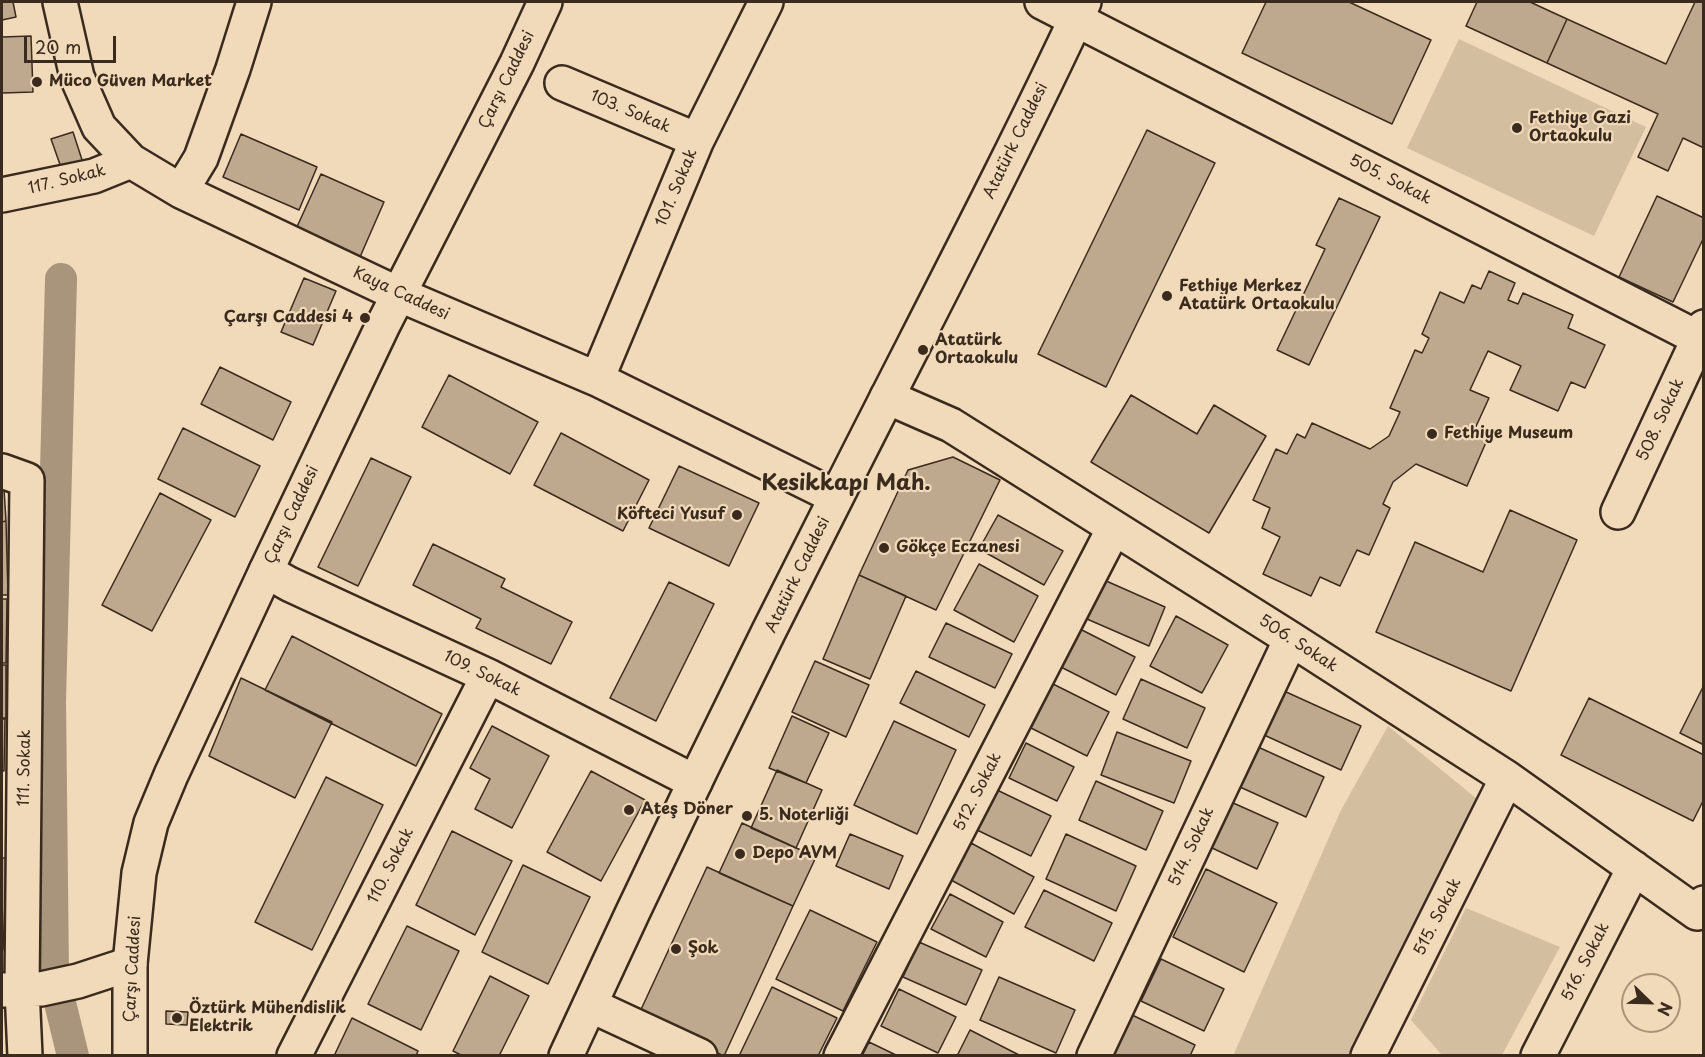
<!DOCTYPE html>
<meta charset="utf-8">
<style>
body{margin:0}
#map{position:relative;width:1705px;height:1057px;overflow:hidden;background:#f1dab9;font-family:"Playpen Sans",sans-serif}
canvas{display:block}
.frame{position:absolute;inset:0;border:3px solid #3b2a1e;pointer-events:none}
.north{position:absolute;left:1621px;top:973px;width:60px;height:60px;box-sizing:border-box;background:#f1dab9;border:2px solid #a8947b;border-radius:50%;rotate:113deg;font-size:16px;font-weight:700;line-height:24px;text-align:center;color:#3b2a1e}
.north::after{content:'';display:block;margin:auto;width:21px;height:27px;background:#3b2a1e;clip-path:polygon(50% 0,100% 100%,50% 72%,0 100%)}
.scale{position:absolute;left:24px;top:36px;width:92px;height:27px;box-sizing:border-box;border:3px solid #3b2a1e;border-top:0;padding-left:8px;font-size:18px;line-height:21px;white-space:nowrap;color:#3b2a1e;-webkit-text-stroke:4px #f1dab9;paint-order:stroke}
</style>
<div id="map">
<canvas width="1705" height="1057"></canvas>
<div class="frame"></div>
<div class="north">N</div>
<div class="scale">20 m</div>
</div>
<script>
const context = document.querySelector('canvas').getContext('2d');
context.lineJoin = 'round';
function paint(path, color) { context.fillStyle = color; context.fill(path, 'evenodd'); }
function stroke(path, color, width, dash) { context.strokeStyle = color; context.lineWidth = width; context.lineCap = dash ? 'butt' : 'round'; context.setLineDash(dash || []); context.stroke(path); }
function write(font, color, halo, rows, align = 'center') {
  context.font = font + ' "Playpen Sans",sans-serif'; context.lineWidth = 4.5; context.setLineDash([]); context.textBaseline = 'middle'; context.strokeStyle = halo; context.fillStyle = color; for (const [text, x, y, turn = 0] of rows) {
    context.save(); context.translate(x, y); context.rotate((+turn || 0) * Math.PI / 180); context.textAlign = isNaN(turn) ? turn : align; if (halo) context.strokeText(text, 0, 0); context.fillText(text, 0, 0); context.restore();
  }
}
paint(new Path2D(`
 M1459,39L1646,127L1594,236L1407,148Z
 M1388,726L1477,799L1352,1055L1233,1056L1341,810Z
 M1466,908L1560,947L1502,1055H1442L1411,1020Z`), '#d3bea0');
stroke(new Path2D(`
 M61,279L50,701L53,974L73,1056`), '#a9947c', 32);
const building = new Path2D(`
 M2,2H13L16,17L2,20Z
 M1266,2H1349L1431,40L1392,124L1242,53Z
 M1477,2H1530L1567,19L1547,63L1466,26Z
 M1695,2H1704V148L1683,138L1668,171L1638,157L1658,114L1547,63L1567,19L1666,64Z
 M31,36L33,92L2,93V37Z
 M1147,130L1215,163L1106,387L1038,354Z
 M73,132L84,166L63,173L51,139Z
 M241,134L317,167L299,210L223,177Z
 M321,174L384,202L360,257L296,229Z
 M1657,196L1704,218V237L1673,302L1619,277Z
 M1339,198L1380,217L1309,365L1277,350L1325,249L1316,245Z
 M1489,271L1515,283L1508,300L1518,304L1523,293L1573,315L1568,328L1605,345L1585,388L1571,382L1558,411L1510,390L1521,366L1488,351L1470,390L1489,398L1473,433L1487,440L1467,486L1416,464L1393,482L1383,504L1390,508L1369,555L1357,550L1340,586L1320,577L1311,596L1263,574L1280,537L1262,528L1270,508L1253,500L1276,449L1287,454L1297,434L1305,438L1312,423L1370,449L1389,436L1400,412L1390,408L1415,350L1422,353L1429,338L1422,334L1440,292L1464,303L1472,285L1481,289Z
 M304,278L336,291L313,345L281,332Z
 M220,367L291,402L273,440L201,404Z
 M449,375L538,422L510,474L422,427Z
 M1131,395L1197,434L1214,405L1266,436L1209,533L1091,462Z
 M183,428L260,466L235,517L158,479Z
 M561,433L649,480L623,531L534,485Z
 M953,457L1000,480L936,610L859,575L908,470Z
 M371,458L411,477L358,586L318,567Z
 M679,466L759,503L729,566L649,528Z
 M2,488L4,489L6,521L2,522Z
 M160,493L211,520L152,631L102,605Z
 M1510,510L1577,540L1511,691L1376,632L1415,542L1483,572Z
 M998,515L1063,551L1044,585L979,549Z
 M6,521L8,595H2V522Z
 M433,544L505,579L501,587L572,622L551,664L476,628L481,619L413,585Z
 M979,564L1038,596L1014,642L954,610Z
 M859,575L906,596L870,679L823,659Z
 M1104,580L1165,607L1149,646L1087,619Z
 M669,582L714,604L656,721L610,698Z
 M2,599H7L6,663H2Z
 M1176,616L1228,645L1202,693L1150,666Z
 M946,623L1012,654L995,688L929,657Z
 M1078,628L1135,657L1116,695L1059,666Z
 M292,636L442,714L416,766L265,690Z
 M815,661L869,685L846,737L792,712Z
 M2,665H6V718H2Z
 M916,671L985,705L969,737L900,703Z
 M241,678L332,722L295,798L209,756Z
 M1141,679L1205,708L1187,748L1123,719Z
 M1053,684L1109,712L1087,756L1031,728Z
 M1704,685V745L1680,733Z
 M1284,691L1361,726L1341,770L1264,735Z
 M1589,698L1704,755V799L1693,821L1561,755Z
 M792,716L829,733L806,783L769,768Z
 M2,719H5L4,771H2Z
 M894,721L956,750L917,834L854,805Z
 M492,726L549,756L512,828L475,809L490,779L470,768Z
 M1117,732L1191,761L1174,803L1101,775Z
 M1026,743L1074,767L1057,801L1009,778Z
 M1258,747L1324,777L1306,817L1240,787Z
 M777,770L822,790L796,848L751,828Z
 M591,771L645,800L601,881L547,852Z
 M326,777L383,805L312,950L255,922Z
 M1096,781L1163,811L1146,850L1079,820Z
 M997,790L1051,816L1031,856L977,830Z
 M1231,802L1278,823L1257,869L1210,847Z
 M742,823L816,857L793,906L719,873Z
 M452,831L512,861L475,935L416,905Z
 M850,834L903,856L889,889L836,866Z
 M1066,834L1136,866L1116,911L1046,879Z
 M971,843L1034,877L1014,914L951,880Z
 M2,858H7L3,950H2Z
 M523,865L590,897L548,984L482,952Z
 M707,867L793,906L724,1056L638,1016Z
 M1206,869L1277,903L1244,972L1173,937Z
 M1044,890L1112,923L1094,961L1025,927Z
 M950,894L1003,922L986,957L931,929Z
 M810,910L877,942L843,1011L776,979Z
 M407,926L459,951L421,1030L368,1004Z
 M919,942L982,970L966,1005L903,977Z
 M1161,959L1224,989L1204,1031L1141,1001Z
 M490,976L529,996L499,1056H463L453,1051Z
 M999,977L1075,1010L1056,1053L980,1020Z
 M772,987L837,1018L818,1056H739Z
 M899,989L956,1017L938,1053L881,1026Z
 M166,1011L188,1012L187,1025L166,1024Z
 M1130,1014L1195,1045L1190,1056H1111Z
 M352,1018L418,1051L416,1056H334Z
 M970,1030L1021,1056H957Z
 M869,1042L898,1056H862Z`);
paint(building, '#bfa98e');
stroke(building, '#3b2a1e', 1.5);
const minor = new Path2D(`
 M60,2L77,77L99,127L131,161L181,191L398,294L597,379L836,497
 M1042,2L1704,341
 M562,83L697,140
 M181,191L201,158L233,69L254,2
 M2,195L94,176L131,161
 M597,379L697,140L766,2
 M887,397L951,425L1291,639L1507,778L1697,913L1704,903
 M2,471L27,480L22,989L25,1056
 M1618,512L1704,327
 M266,571L289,584L488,676L695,782
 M2,990L41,989L78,981L130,964
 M590,1005L700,1056
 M294,1056L488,676
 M841,1056L1114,528
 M1094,1056L1291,639
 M1368,1056L1507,778
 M1538,1056L1634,868`);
const major = new Path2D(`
 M130,1056V964L139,873L151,823L171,775L266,571L383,325L517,63L545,2
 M566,1056C653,866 744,678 839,492C921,329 1007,167 1084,2`);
stroke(minor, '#3b2a1e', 38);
stroke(major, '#3b2a1e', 38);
stroke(minor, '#f1dab9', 33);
stroke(major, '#f1dab9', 33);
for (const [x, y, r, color] of [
 [37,82,6,"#3b2a1e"],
 [1517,128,6,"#3b2a1e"],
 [1167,296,6,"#3b2a1e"],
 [365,318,6,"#3b2a1e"],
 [923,350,6,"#3b2a1e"],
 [1432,434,6,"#3b2a1e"],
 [737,515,6,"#3b2a1e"],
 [884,548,6,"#3b2a1e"],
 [629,810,6,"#3b2a1e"],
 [747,816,6,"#3b2a1e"],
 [740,854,6,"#3b2a1e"],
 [676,949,6,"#3b2a1e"],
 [177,1018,6,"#3b2a1e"]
]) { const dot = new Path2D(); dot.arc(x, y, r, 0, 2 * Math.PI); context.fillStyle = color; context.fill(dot); stroke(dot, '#f1dab9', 2); }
write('16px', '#3b2a1e', '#f1dab9', [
 ["Çarşı Caddesi",507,80,-64],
 ["103. Sokak",630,112,23],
 ["Atatürk Caddesi",1016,141,-64],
 ["117. Sokak",67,180,-14],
 ["505. Sokak",1390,180,27],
 ["101. Sokak",677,188,-67],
 ["Kaya Caddesi",401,294,25],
 ["508. Sokak",1661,420,-65],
 ["Çarşı Caddesi",292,515,-65],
 ["Atatürk Caddesi",798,575,-64],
 ["506. Sokak",1298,644,33],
 ["109. Sokak",482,674,26],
 ["111. Sokak",25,768,-89],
 ["512. Sokak",978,792,-63],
 ["514. Sokak",1192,847,-65],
 ["110. Sokak",391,866,-63],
 ["515. Sokak",1438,917,-63],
 ["516. Sokak",1586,962,-63],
 ["Çarşı Caddesi",133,969,-87]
]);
write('bold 16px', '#3b2a1e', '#f1dab9', [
 ["Müco Güven Market",49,82],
 ["Fethiye Gazi",1529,119],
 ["Ortaokulu",1529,137],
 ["Fethiye Merkez",1179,287],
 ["Atatürk Ortaokulu",1179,305],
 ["Çarşı Caddesi 4",353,318,"right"],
 ["Atatürk",935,341],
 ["Ortaokulu",935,359],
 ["Fethiye Museum",1444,434],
 ["Köfteci Yusuf",725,515,"right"],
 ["Gökçe Eczanesi",896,548],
 ["Ateş Döner",641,810],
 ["5. Noterliği",759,816],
 ["Depo AVM",752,854],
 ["Şok",688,949],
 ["Öztürk Mühendislik",189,1009],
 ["Elektrik",189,1027]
], 'left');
write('bold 22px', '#3b2a1e', '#f1dab9', [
 ["Kesikkapı Mah.",846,484]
]);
</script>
